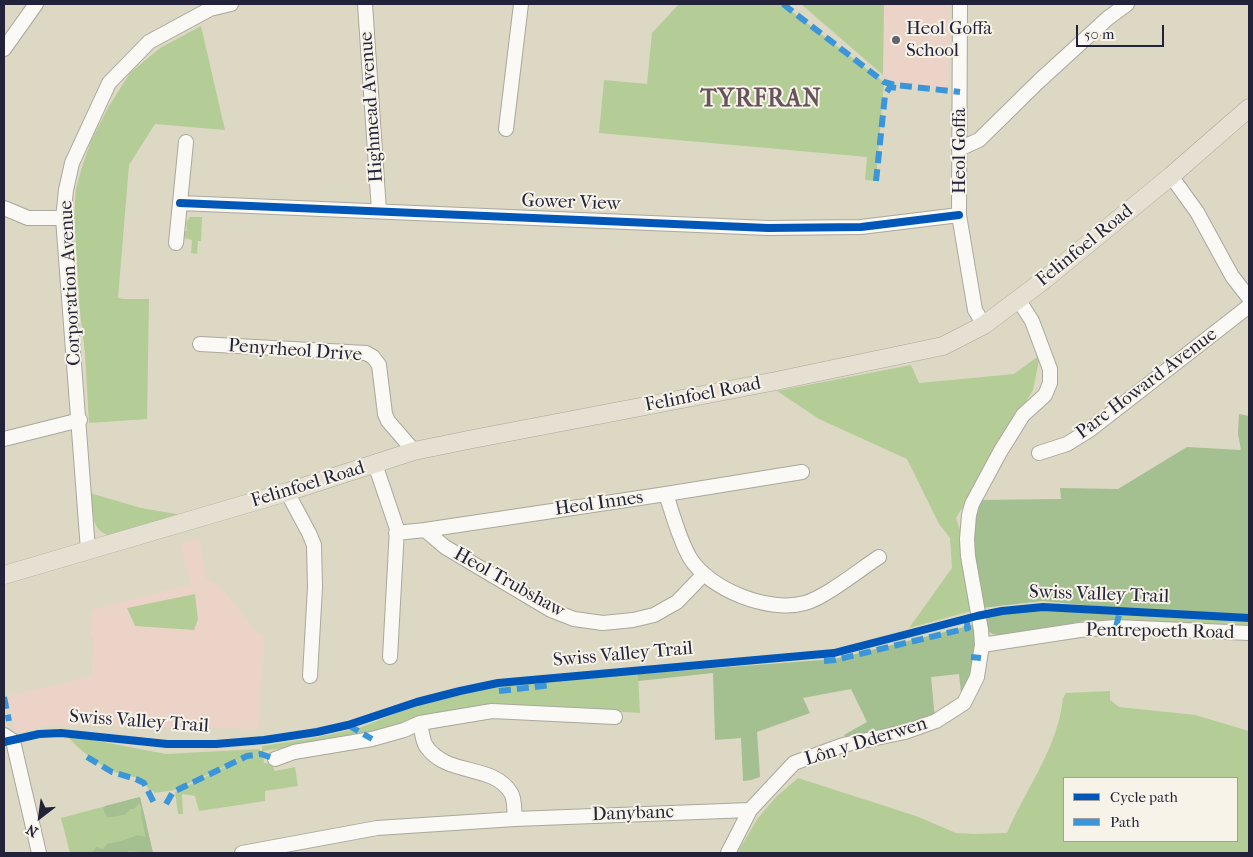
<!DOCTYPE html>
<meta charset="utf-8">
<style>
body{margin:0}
#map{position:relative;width:1253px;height:857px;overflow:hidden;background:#dcd8c4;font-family:"IM FELL French Canon",serif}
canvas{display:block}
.frame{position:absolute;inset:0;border:5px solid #22223b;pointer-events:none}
.legend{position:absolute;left:1063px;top:777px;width:175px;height:65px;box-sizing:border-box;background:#f7f3e8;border:1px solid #a29fa3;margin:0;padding:6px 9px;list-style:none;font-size:15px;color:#22223b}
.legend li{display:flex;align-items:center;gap:10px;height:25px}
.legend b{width:25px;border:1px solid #a29fa3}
.north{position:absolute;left:15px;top:792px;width:50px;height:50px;-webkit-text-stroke:4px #f7f3e8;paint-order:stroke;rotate:210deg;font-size:14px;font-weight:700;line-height:20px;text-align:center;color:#22223b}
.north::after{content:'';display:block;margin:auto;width:18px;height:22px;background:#22223b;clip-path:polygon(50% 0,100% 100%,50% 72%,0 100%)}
.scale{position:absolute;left:1076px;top:25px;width:88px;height:22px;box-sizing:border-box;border:2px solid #22223b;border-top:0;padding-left:6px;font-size:15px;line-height:18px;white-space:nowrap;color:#22223b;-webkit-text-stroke:4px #f7f3e8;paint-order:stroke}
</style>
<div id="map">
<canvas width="1253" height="857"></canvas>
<div class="frame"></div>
<ul class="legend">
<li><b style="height:6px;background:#0057b8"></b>Cycle path</li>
<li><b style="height:6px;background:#3b95d9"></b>Path</li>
</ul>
<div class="north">N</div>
<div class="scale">50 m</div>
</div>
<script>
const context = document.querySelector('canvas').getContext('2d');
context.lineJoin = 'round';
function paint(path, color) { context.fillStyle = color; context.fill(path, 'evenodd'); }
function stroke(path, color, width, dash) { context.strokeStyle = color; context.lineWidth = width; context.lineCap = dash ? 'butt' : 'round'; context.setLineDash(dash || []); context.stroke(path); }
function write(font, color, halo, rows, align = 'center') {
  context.font = font + ' "IM FELL French Canon",serif'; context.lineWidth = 4; context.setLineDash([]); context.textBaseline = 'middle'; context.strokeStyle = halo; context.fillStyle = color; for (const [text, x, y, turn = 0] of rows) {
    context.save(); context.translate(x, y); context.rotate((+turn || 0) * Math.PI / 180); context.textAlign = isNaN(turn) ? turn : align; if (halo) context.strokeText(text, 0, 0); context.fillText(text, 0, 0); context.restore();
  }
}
paint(new Path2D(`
 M802,4H950L948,89L903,85L885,77L802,5Z
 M199,539L207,581L219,585L258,634L264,635L259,729L49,725L15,733L7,696L92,676L93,637H90L92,610L191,584L180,543Z`), '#ebd4c7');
paint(new Path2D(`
 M679,4H782L884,82L876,181L865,180L867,157L599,133L604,80L647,84L652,33Z
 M802,4L884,5L883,75L802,5Z
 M201,26L225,130L155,124L129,165L118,298L124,299H149L147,419L89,423L85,353L80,312L74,217L76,189L82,167L91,141L109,106L130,73L160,48Z
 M190,217H202L201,241H198L197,254L191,253L192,240L185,238L184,231H187L186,222Z
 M1040,355L1033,390L956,518L961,533L971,611L909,628L952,568L950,538L939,524L907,459L819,419L777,391L911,365L919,383L1014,374Z
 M90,493L141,508L182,515L111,536C90,531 93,511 90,493Z
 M195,594L198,619L194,630L135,626L127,608Z
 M1121,613L1249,622V627L1119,621Z
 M638,674L640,713L504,705L418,717L366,735L263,751L264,763L272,764L275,771L295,767L298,786L265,791V801L199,811L195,796L182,794L183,814H178L175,792L249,755L175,790L154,793V791L149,790C141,773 127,778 113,771C95,763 79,749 66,735L166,754L259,749L261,752L262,751V746L313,738L359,728L417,705L502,686Z
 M1110,691V700L1119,707L1195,715L1249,731V853H737L758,818L776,797L798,778L916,816L956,833L974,834L1007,833C1026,788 1058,748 1063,698L1066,693ZM1064,778H1237V841H1064Z
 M140,797L153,853H70L61,818Z`), '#b4cd97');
paint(new Path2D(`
 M1239,414L1249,416V616L1125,609L1042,601L982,608L970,546L979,500L1061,499L1060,488L1118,489L1187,447L1241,450L1238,434Z
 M1045,609L1118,613L1116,620L1084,621L1002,636L993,634L987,631L983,617Z
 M973,625L975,631L974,676L962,701L959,674L931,677L935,719L848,741L844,735L867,722L851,689L803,698L810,713L757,732L760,777L751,780L743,781L741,738L715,740L713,673L638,681V674L835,659Z
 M140,797L153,853L129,851L125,853H92L96,847L103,849L108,843C114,844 131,838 137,835L145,837C145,827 140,817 141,807L139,803L134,809H130L125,815C118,815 114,818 107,817L103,809L105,806Z`), '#a4bf90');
const minor = new Path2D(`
 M365,4L379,211
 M960,4L959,215L975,310L984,325
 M4,49L36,4
 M506,129L521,4
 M959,149L979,140L1038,82L1108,18L1127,4
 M1171,176L1197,212L1232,276L1249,298
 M180,203L768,228L861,227L959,215
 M4,208L28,218H63
 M176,243L186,142
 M200,344L366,353L373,357L379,365L385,414L388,421L414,451
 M4,439L80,420
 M1039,453L1067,444L1091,429L1249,306
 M375,464L397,529L390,657
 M287,492L309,533L314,545L315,587L310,676
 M666,494C673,515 679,539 690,558C710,590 769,613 805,603C826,597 859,570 879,557
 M425,530L445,547L551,610L574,619L603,623L633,620L654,615L677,602L704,574
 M396,533L425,530L666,494L802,472
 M88,550L63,218L66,190L72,163L109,83L149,42L210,9L231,4
 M982,645L1080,630L1116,627L1249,633
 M420,723C422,730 422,740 426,746C447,777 493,763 511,793C515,799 514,811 515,819
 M4,735L13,741L39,853
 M275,759L294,752L372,739L404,730L420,723L492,711L615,717
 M242,853L377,828L515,819L750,810
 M728,853L750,810L794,763L843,745L905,732L936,721L964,703L977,677L982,645L981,630L968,556L967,539L969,515L972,504L1000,452L1023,415L1045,395L1050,383V369L1032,321L1018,299`);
const major = new Path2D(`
 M4,575L287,492L414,451L473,439L776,381L943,346L984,325L1044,280L1171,176L1249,108`);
stroke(minor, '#aaa79d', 16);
stroke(major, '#aaa79d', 19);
stroke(minor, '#faf9f6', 14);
stroke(major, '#e6e0d2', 18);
stroke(new Path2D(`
 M783,4L884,82L895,85L960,92
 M876,181L885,95L890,87L897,88
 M1116,627L1120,611
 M971,657L981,658
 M824,661L835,660L968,628L966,619
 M499,691L552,685
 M4,697L9,721
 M348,725L372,739
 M87,757L112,772L136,779L144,783L156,807
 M166,804L173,792L247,756L261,754L275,759`), '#3b95d9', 6, [12, 6]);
stroke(new Path2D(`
 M180,203L768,228L861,227L959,215
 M4,742L39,734L61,733L167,744H216L264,740L317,732L348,725L417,702L460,691L498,683L834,653L977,616L1002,611L1043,607L1249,618`), '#0057b8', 8);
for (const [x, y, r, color] of [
 [896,40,5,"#63626b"]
]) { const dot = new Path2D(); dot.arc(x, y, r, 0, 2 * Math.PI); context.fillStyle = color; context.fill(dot); stroke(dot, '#f7f3e8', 2); }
write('19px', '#22223b', '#f7f3e8', [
 ["Heol Goffa",906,29],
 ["School",906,51]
], 'left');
write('19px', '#22223b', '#f7f3e8', [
 ["Highmead Avenue",372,107,-94],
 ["Heol Goffa",960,151,-90],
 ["Gower View",571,203,2],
 ["Felinfoel Road",1085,246,-39],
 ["Corporation Avenue",71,283,-93],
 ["Penyrheol Drive",295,351,4],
 ["Parc Howard Avenue",1147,384,-37],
 ["Felinfoel Road",703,395,-11],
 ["Felinfoel Road",308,485,-17],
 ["Heol Innes",599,504,-8],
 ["Heol Trubshaw",509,583,29],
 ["Swiss Valley Trail",1099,595,2],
 ["Pentrepoeth Road",1160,632,1],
 ["Swiss Valley Trail",623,655,-5],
 ["Swiss Valley Trail",139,722,4],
 ["Lôn y Dderwen",866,742,-17],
 ["Danybanc",633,814,-2]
]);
context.letterSpacing = '1px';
write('bold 24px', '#67535c', '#f7f3e8', [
 ["TYRFRAN",761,100]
]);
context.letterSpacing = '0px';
</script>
